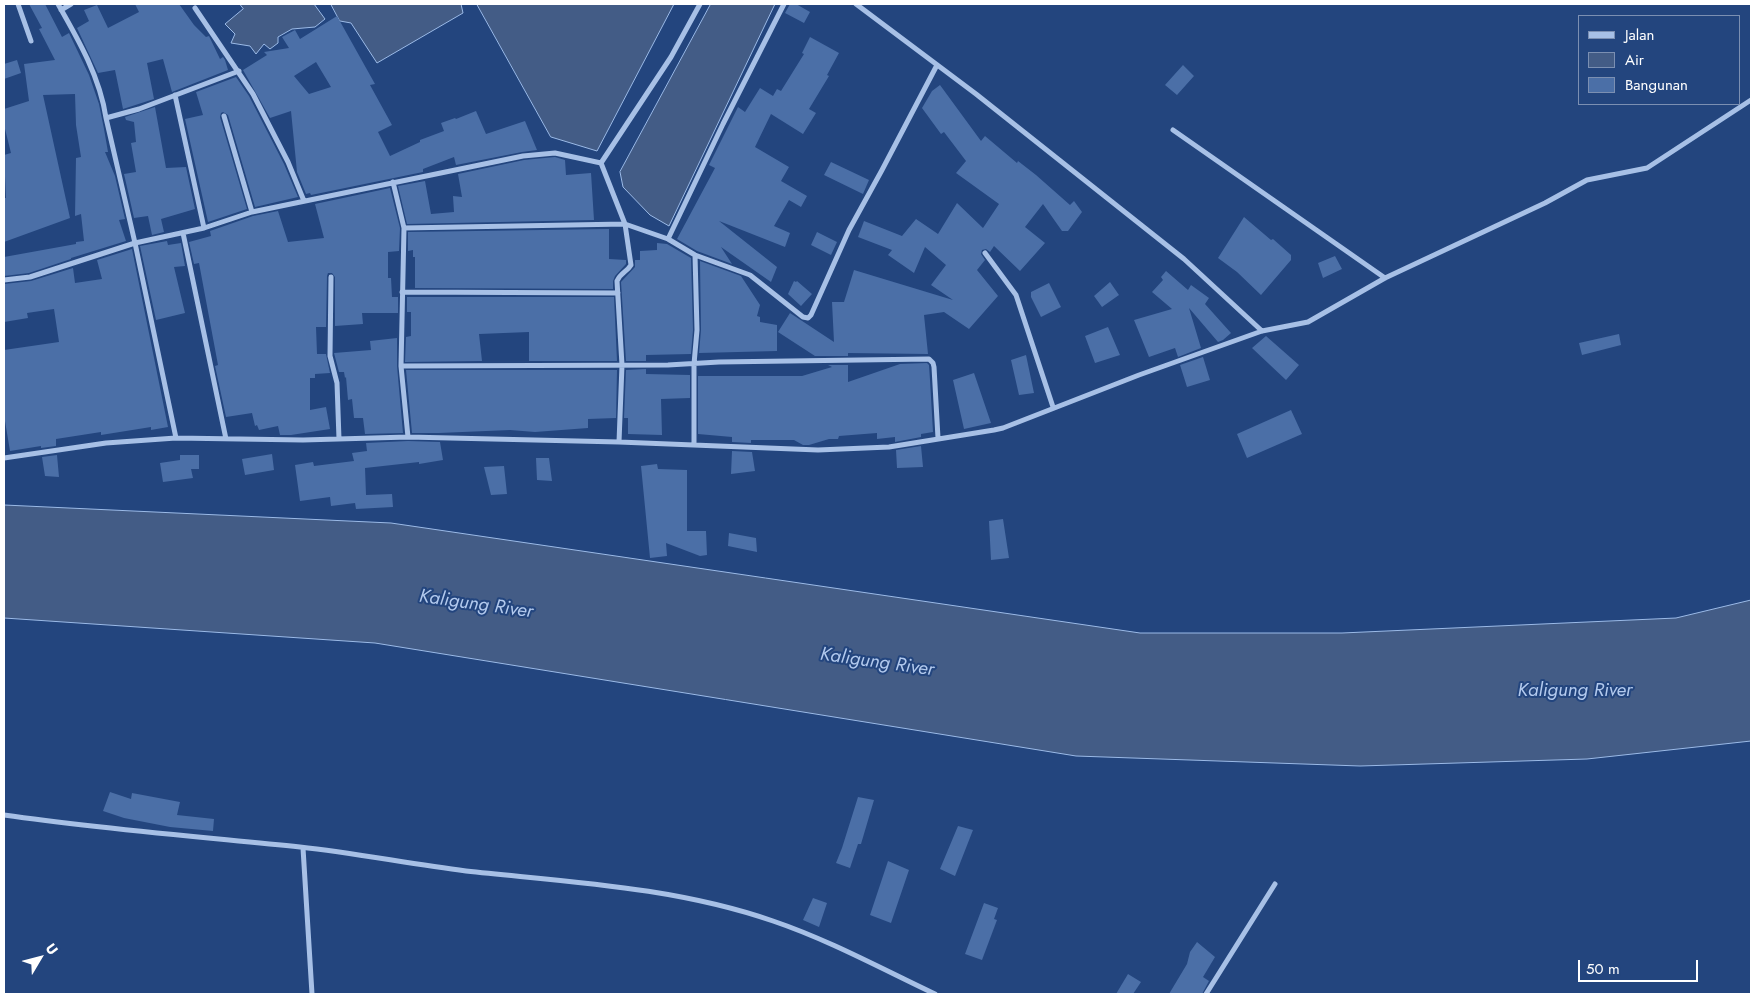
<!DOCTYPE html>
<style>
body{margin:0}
#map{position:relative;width:1755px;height:998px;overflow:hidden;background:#23457e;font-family:Jost,sans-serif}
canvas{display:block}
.frame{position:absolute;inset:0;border:5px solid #fff;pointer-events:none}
.legend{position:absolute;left:1578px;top:15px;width:162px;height:90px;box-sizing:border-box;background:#23457e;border:1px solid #7b8fb2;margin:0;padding:6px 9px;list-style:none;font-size:15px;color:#fff}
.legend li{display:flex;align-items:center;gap:10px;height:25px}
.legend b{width:25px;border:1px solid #7b8fb2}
.north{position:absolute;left:15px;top:933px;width:50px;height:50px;-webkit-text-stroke:4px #23457e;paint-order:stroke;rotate:53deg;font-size:14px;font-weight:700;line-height:20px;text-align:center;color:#fff}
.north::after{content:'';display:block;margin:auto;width:18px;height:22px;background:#fff;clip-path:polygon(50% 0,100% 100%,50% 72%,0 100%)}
.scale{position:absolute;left:1578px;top:960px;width:120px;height:22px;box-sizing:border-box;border:2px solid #fff;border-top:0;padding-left:6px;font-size:15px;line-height:18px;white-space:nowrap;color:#fff;-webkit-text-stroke:4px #23457e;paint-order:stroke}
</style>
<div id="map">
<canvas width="1755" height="998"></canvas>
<div class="frame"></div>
<ul class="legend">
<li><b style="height:6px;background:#a7c0e6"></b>Jalan</li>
<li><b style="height:14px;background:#435c86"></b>Air</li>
<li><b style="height:14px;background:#4b6fa7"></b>Bangunan</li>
</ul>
<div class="north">U</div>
<div class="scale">50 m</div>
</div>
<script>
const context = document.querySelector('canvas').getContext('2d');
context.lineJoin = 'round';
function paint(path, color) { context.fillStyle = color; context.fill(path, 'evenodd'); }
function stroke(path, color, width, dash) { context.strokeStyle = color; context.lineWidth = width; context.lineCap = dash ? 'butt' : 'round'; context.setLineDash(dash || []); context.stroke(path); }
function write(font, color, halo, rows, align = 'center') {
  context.font = font + ' Jost,sans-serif'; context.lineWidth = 4; context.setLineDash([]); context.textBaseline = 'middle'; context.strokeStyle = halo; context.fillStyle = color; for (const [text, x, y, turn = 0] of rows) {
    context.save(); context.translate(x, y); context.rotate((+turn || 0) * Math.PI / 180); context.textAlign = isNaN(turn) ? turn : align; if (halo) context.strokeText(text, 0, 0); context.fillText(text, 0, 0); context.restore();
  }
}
const water = new Path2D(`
 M240,4H314L325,19L315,27L292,29L278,37V43L270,49L264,44L256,54L250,46L231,43L235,34L225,24L243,9Z
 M331,4H461L463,13L377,63L351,23L340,21Z
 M477,4H674L597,151L551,137Z
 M711,4H775L669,226L650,215L623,187L620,172Z
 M4,505L391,523L1140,633H1342L1676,618L1751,600V741L1587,759L1360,766L1076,756L375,643L4,618Z`);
paint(water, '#435c86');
stroke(water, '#9bbae7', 1);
paint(new Path2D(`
 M29,4H45L62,37L69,33L89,75L99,104L104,129L108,152H105L115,176L125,219L119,220L126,241L71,258V259L29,273L4,276V257L76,244V242L84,241L81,214L75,216L76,158L81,157L76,125L75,94L43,95L70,218L4,242V198H6L4,155L11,153L4,125V109L29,101L24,64L55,60L39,29L42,28Z
 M135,4H179L194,25L206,37L209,36L220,59L223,57L225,60L228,70L172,92L163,59L147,63L154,99L123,109L115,70L98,73L77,28L89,21L84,10L97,5L108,28L139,12Z
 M790,4H796L810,12L804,23L785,13Z
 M337,16L375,84L370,85L392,125L378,132L390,156L420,142V140L444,131L441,123L455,118L456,119L476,111L486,134L525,121L537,150L522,152L456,165L454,157L423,169V172L311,195L310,193L306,194L297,172L291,111L270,118L243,70L267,55L264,52L289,48L282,37L295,30L300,39ZM316,62L331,87L309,94L294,76Z
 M810,37L839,53L827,75L829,76L809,109L816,113L803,134L771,114L755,147L789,167L781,181L807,196L801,207L789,200L774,226L790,233L785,247L719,221L777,267L771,282L721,247L732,264L697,251L677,239L715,168L709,165L738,107L745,112L760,88L773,96L777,89L781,91L804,54L802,53Z
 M17,60L21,73L4,79V64Z
 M1183,65L1194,76L1177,95L1165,85Z
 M236,77L249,96L284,164L298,197L255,207L228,115L223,112L221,113L220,117L247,209L208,222L185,119L203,115L196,92Z
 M940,85L981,141L985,136L1017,163L1018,161L1036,175L1070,205L1074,201L1082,212L1068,231H1062L1043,204L1025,227L1045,243L1020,271L994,246L990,252L986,249L982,250L981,254L985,260L977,270L998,296L969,329L944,312L924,315L928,354L848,353V356H815L778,332L790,313L834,342L832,302H844L854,270L953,300L931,285L946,265L925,247L914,273L888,255L892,250L858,237L864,221L902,236L916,219L938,234L957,203L983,228L999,204L956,173L966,161L944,132L941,134L922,108L932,91Z
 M155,107L166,168L186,167L195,209L161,219L164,232L152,235L148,216L134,218L124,174L136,172L131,143L136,142L134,122L126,120L125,117Z
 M555,157L565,160L566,175L591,173L594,220L407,224L398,186L425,181L431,214L454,212L453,196L462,197L458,174L524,160Z
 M831,162L869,180L863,194L824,175Z
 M390,188L400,228L399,251L388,252V278H391L392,297H398V313H362L363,324L335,326V277L332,273H328L327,276L326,327H316L317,354H326L330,373L315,374V378H310V410L326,407L330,429L291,435H280L278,426L259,430L257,425L255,426L252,413L226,417L215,366L218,365L199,263L194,264L189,242L211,236L210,231L253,216L278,211L288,242L324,238L315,204Z
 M1244,217L1271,240L1273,239L1291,255V260L1261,295L1237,272L1218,258Z
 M609,229V259L626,260V264L615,276L613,281V289L415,288V257H413V250L408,251V232Z
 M817,232L837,242L831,255L811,245Z
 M167,241L168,245L181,243L185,266L174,267L185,313L156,320L140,246Z
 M657,243L667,244L691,258L693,330L691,354L646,355V361H626L621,282L635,267V260H640V251L657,250Z
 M132,249L168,427L151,430V427L101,435V432L56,439V446L41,448V446L10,451L4,415V350L59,342L54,309L27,313L28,318L4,322V284L31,281L73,268L75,283L102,279L97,260Z
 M1335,256L1342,269L1323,278L1318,263Z
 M700,261L741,276L760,305L757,316L760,317V322L777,325V351L699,353L701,330Z
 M1166,271L1188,290L1191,285L1209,298L1205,304L1231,333L1223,340L1218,342L1189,308L1201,348L1178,357L1175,348L1149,357L1134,320L1172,309L1152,292L1163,280L1161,277Z
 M794,281L796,282L797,281L812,294L801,306L788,294Z
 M1110,282L1119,295L1102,307L1094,296Z
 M1049,283L1061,307L1041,317L1031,297V292Z
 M407,297H614L617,361H529V332L479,334L482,361L405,362L406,337L411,336V312H407Z
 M1108,327L1120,355L1095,363L1085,336Z
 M1619,334L1621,345L1582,355L1579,343Z
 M1266,336L1299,365L1286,380L1252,348Z
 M397,338V366L403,433L365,434L363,418H354L352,399L348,400L346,377L345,378L344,372H339L334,353L371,350L370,341Z
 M1026,355L1034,393L1019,395L1011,360Z
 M1203,357L1210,380L1187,387L1180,365Z
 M927,363L929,365L930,380L933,432L921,434V437L895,442V437L877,439V433L839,436L838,439H829L809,445H803L794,440H751V443L732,442V437L698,434V376H802L832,367L828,365H848V382L900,364Z
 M646,369V374L690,375V398L661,399L662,435L628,434V418H624L626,370Z
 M406,370H617L616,418L588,419V428L535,432L510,430L439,433H412Z
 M974,373L991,423L964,429L953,380Z
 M1291,410L1302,434L1247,458L1237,434Z
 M408,441L440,442L443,460L419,464V462L365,468L366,495L392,494L393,507L356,509L355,503L331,506L330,497L300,501L295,465L313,462L314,466L354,461L352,453L367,451L366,443Z
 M921,446L923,467L897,468L896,450Z
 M732,451L752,452L755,471L731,474Z
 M272,454L274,470L245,475L242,459Z
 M57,455L59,477L45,476L42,457Z
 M180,455H199V469H191L193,478L163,482L160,463L180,460Z
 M536,458H549L552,481L537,480Z
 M657,464L658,469L687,470V531H706L707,555L700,556L666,543L667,556L650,558L641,466Z
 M504,466L507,494L491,495L484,467Z
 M1003,519L1009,558L991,560L989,521Z
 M729,533L756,538L757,552L728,546Z
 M110,792L131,799L132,793L180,802L177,815L214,819L213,831L170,827L124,818L103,811Z
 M858,797L874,800L861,844H858L850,868L836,863L842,848Z
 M958,826L973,830L955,876L940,869Z
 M888,861L909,870L891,923L870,915Z
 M813,898L827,903L819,927L803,920Z
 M984,903L998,908L994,919L997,920L982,960L965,954Z
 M1197,942L1215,957L1203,977L1209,981L1202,994H1169L1187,964L1190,952Z
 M1128,974L1141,982L1133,994H1116Z`), '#4b6fa7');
stroke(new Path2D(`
 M18,4L31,41
 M58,4C78,39 100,77 106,118L139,109L239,71
 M856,4L976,94L1184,259L1262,331
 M195,8L253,94L288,162L304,201
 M61,10L71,4
 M175,95L204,228
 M224,116L252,212
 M106,118L135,243L176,438
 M1173,130L1385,278
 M601,163L671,57L700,4
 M393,182L404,228
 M183,233L226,439
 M668,239L723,124L784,4
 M985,253L1016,295L1053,407
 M331,277L330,356L337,383L339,439
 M4,280L30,277L135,243L204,228L252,212L523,156L555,153L601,163L625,224L631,265C627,272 621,272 617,281L622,365L619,442
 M402,292L618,293
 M401,366L668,365L719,362L929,359L933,363L934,367L938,438
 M408,437L401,366L404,228L625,224L668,239L695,255L750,275L803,317L808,318L811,315L849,230L882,170L937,65
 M694,445V364L697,330L695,255
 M4,458L106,443L176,438L303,440L408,437L619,442L818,450L889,447L994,430L1003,428L1139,375L1262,331L1308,322L1385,278L1545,203L1587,180L1647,168L1751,100
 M4,815C102,829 201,837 300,847C355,853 410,864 466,871C569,882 675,887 773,921C829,940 882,969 935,994
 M303,848L312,994
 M1206,994L1275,884`), '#a7c0e6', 5);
write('italic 19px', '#b3caee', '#23457e', [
 ["Kaligung River",476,605,8],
 ["Kaligung River",877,663,8],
 ["Kaligung River",1575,691]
]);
</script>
